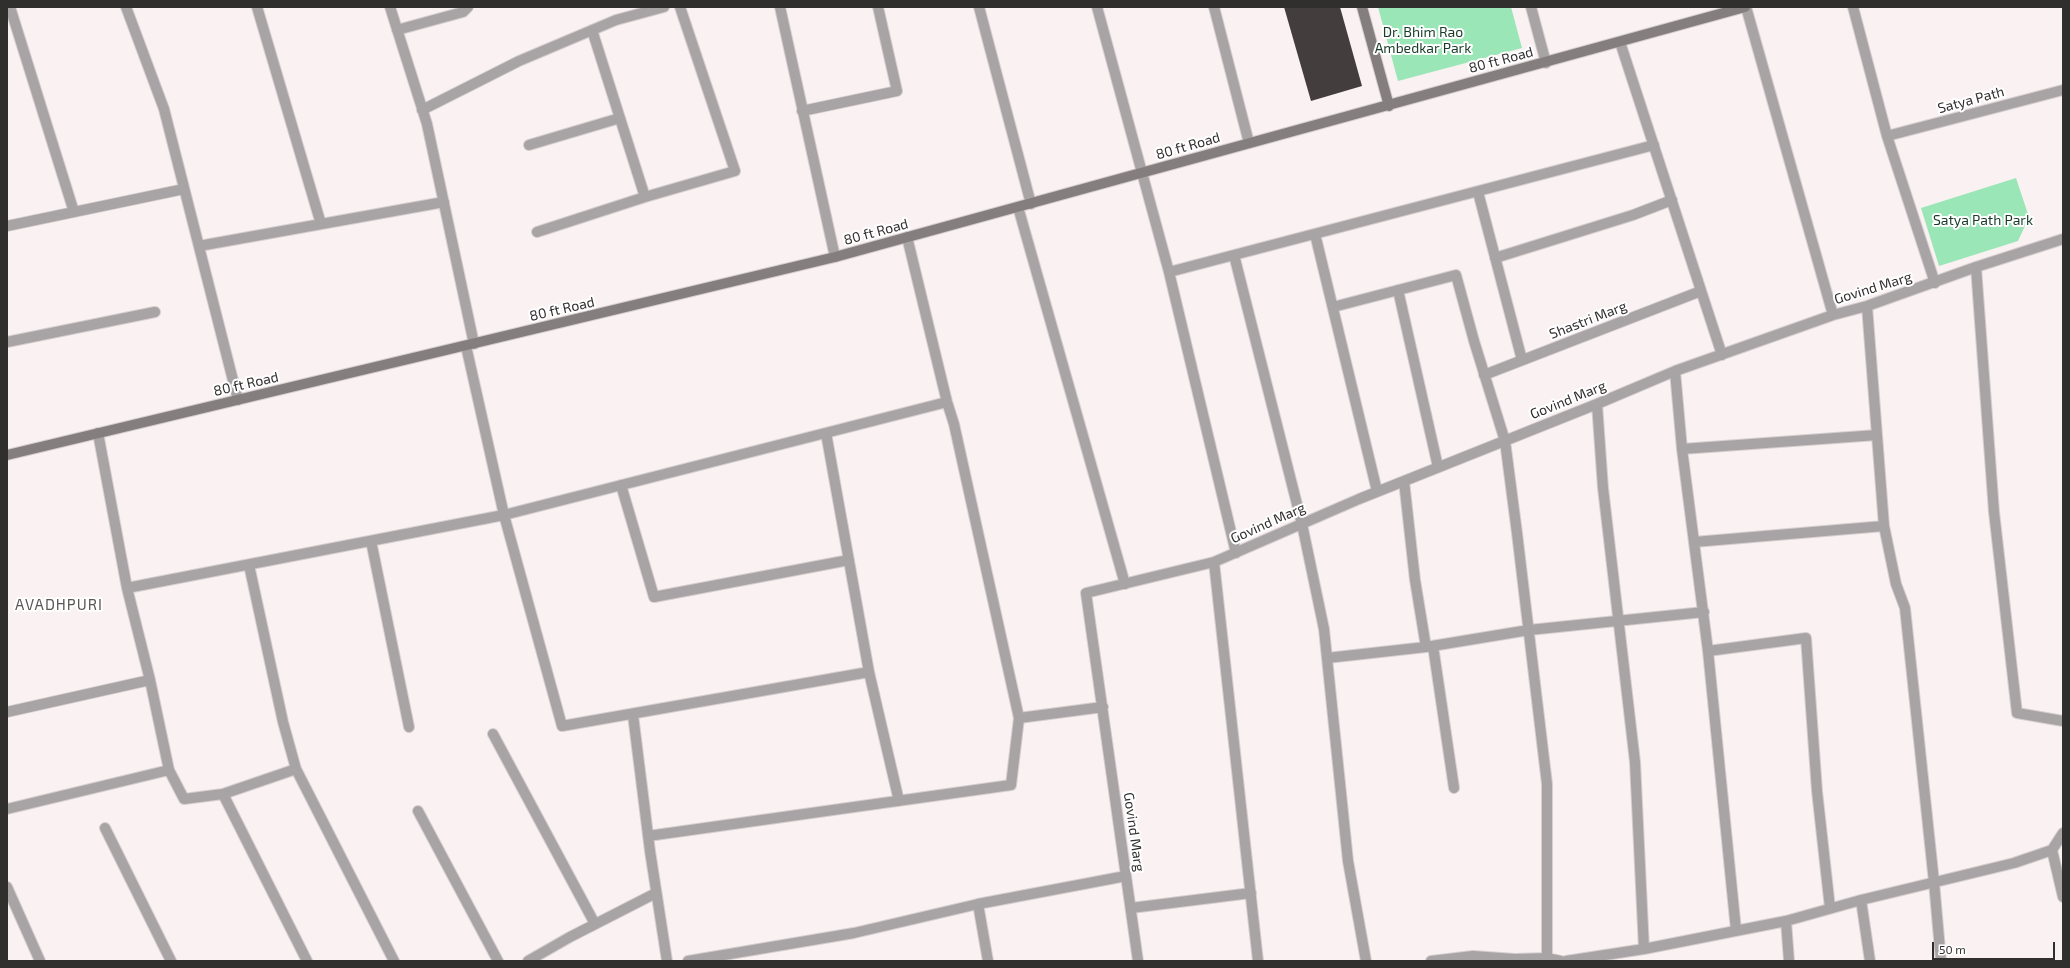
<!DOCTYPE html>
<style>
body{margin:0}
#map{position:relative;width:2070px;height:968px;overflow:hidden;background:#faf1f2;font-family:"Exo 2",sans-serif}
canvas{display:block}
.frame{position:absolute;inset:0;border:8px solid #312e2e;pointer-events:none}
.scale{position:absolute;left:1932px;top:942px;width:123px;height:18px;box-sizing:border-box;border:2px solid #312e2e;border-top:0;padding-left:5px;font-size:12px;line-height:14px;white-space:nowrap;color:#312e2e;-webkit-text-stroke:3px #fff;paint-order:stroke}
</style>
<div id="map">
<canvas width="2070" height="968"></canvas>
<div class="frame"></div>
<div class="scale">50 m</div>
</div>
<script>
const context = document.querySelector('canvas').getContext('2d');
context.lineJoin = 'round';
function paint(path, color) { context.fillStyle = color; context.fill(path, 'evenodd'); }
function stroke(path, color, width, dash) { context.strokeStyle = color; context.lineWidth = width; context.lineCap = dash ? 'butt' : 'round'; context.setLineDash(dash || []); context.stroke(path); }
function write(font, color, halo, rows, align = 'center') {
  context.font = font + ' "Exo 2",sans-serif'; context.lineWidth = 4; context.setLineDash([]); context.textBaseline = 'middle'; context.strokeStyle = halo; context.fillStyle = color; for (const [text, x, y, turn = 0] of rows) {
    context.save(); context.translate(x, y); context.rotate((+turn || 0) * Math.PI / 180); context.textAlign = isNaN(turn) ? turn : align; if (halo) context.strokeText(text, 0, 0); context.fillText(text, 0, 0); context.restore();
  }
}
paint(new Path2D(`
 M1378,7H1511L1522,48L1398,81Z
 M2016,178L2029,217L2018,241L1939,266L1921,208Z`), '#9ae6b6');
paint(new Path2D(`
 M1284,7H1340L1362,86L1311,101Z`), '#443d3e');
const street = new Path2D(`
 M10,7L74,212
 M126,7L164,109L238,400
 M257,7L321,224
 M390,7L427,124L474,344
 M780,7L835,257
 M979,7L1031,204
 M1097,7L1169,272L1236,553
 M1214,7L1249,143
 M1531,7L1546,63
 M1746,7L1833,315
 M1853,7L1887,136L1935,283
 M397,30L463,12L468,7
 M592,30L645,197
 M1620,42L1722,355
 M422,110L519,61L616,20L664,7
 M802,111L897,91L878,7
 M1887,136L2063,90
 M529,145L620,118
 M1478,192L1522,360
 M1018,207L1125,584
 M7,226L184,189
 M537,232L645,197L735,171L680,7
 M1315,234L1377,491
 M199,246L444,202
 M1234,255L1302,524L1324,629L1348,861L1366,961
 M1495,258L1633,215L1672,200
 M1976,267L1994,512L2017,713L2063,721
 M1169,272L1654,145
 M1398,290L1438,467
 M1867,306L1884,526L1896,584L1905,608L1934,882L1941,961
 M1333,307L1456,275L1474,341L1505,441L1517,533L1547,784V958
 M7,342L155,312
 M466,346L504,515L562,726L869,672
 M1675,371L1682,449L1708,651L1736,930
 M1484,375L1701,291
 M1597,404L1603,488L1635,762L1644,949
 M826,433L869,672L899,801
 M1682,449L1877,435
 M1404,481L1415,580L1426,647L1529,630L1704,612
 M621,485L654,597L849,560
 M371,541L409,727
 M1694,542L1884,526
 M1214,562L1258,961
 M249,565L283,722L296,769L394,961
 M127,588L504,515L947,402
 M1433,646L1454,788
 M1708,651L1806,638L1817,791L1830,908
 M1327,658L1426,647
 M7,712L150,680
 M633,715L650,851L667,961
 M1019,718L1103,707
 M493,734L595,924
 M296,769L223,794L307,961
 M169,770L184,799L223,794
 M7,809L169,770L150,680L127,588L98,433
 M418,811L498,961
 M105,828L171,961
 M648,836L1011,785L1019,718L954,424L947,402L907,237
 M2052,850L2063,897
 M7,887L40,961
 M1861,900L1870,961
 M1131,908L1251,893
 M528,961L570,937L656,893
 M688,961L854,933L978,904
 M988,961L978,904L1126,876
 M1138,961L1086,593L1214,562L1359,499L1597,404L1675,371L1833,315L1867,306L1976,267L2063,239
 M1431,961L1473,956L1515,959L1547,958L1561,961
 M1566,961L1644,949L1786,921
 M1789,961L1786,921L1861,900L2014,863L2052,850L2063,833`);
const secondary = new Path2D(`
 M1362,7L1389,106
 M7,455L835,257L1745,7`);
stroke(street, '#d6cecf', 12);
stroke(secondary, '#d6cecf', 12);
stroke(street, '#a8a4a5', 10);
stroke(secondary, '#847e7f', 10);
write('14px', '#183c27', '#fff', [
 ["Dr. Bhim Rao",1423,32],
 ["Ambedkar Park",1423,48],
 ["Satya Path Park",1983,220]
]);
write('14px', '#312e2e', '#fff', [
 ["80 ft Road",1501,60,-15],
 ["Satya Path",1971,100,-15],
 ["80 ft Road",1188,146,-16],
 ["80 ft Road",876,232,-15],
 ["Govind Marg",1873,288,-17],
 ["80 ft Road",562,309,-13],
 ["Shastri Marg",1588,320,-21],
 ["80 ft Road",246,384,-13],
 ["Govind Marg",1568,400,-22],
 ["Govind Marg",1268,523,-24],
 ["Govind Marg",1134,832,82]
]);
context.letterSpacing = '1px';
write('15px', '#5c5556', '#fff', [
 ["AVADHPURI",59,605]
]);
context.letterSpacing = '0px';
</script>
